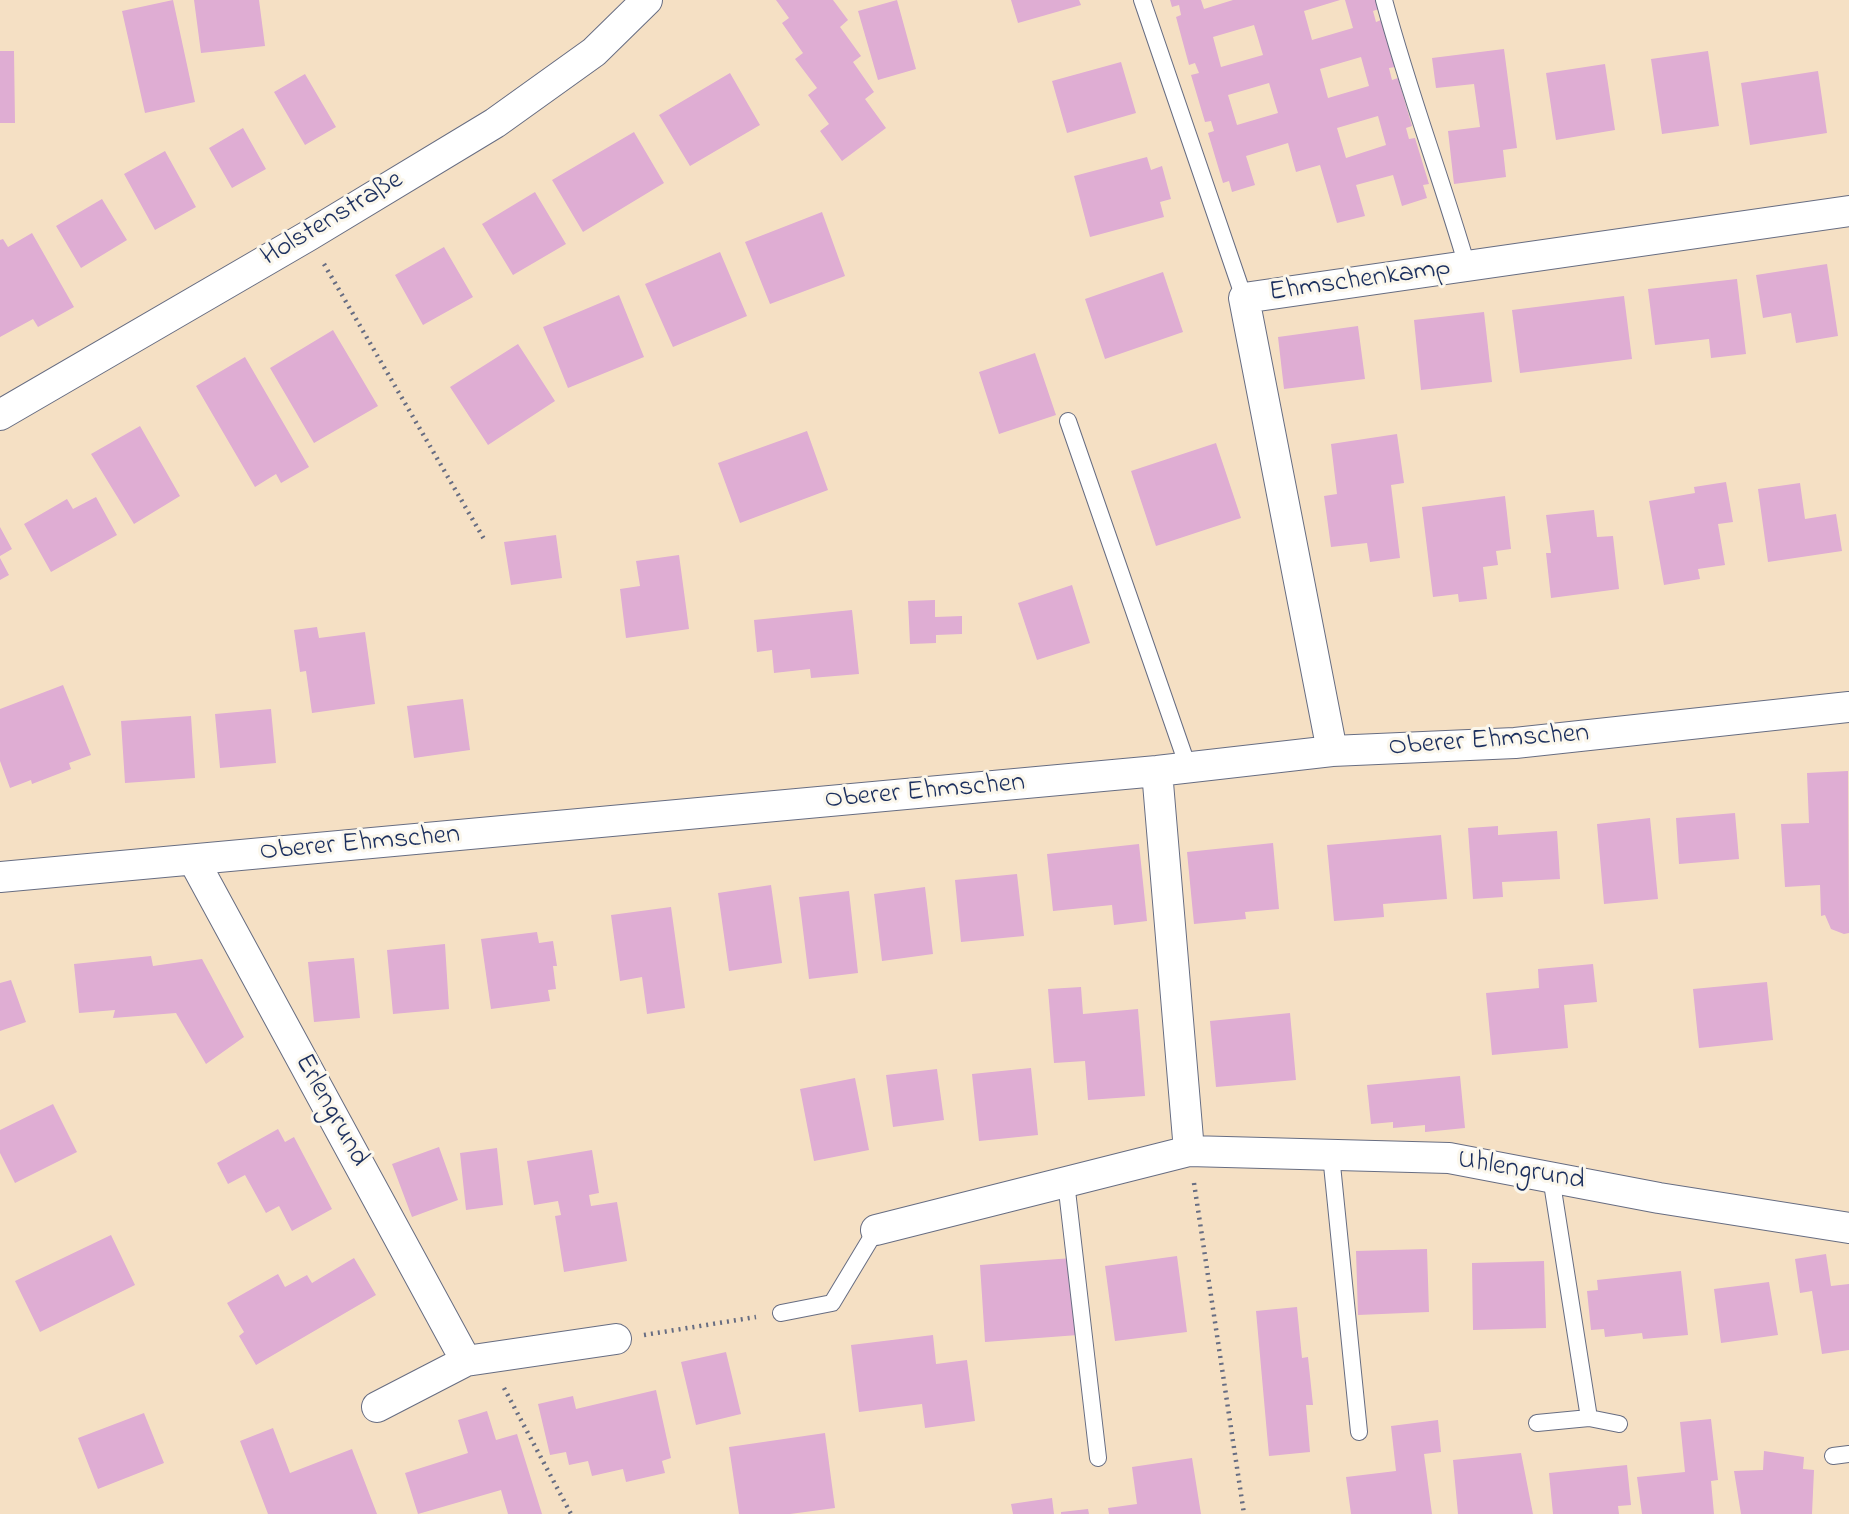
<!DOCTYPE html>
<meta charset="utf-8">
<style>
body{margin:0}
canvas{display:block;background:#f5e0c4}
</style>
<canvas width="1849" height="1514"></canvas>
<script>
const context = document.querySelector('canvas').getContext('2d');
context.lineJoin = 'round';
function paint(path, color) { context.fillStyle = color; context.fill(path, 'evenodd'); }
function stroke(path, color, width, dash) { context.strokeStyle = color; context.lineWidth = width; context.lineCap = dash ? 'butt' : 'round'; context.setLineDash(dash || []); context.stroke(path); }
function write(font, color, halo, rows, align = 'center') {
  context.font = font + ' "Indie Flower",sans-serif'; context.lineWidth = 6; context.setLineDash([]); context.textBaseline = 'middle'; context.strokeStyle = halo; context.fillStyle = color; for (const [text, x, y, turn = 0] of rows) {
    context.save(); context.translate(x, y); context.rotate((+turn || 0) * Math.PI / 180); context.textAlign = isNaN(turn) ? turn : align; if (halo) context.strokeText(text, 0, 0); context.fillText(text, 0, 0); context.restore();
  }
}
paint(new Path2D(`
 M173,0L195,102L145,113L122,11Z
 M194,0H259L265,46L201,53Z
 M776,0H833L848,20L840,27L861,56L853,62L874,92L865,99L886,128L842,161L820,131L829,124L808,95L817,88L795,59L803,53L782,23L789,18Z
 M897,0L916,69L878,80L858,11Z
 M1011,0H1079L1081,5L1018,23Z
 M1170,0H1201L1204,9L1233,0H1340L1304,11L1312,40L1353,28L1345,0H1376L1379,9L1373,11L1376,22L1381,20L1395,67L1389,68L1392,80L1398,78L1412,126L1406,128L1409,139L1415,138L1429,184L1423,185L1427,198L1402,206L1393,175L1356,185L1365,216L1337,223L1320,165L1296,172L1288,143L1246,156L1255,185L1232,192L1229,181L1223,183L1208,133L1214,131L1211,121L1205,122L1191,75L1199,73L1195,63L1189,65L1176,17L1181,15L1179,5L1172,7ZM1254,25L1263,55L1221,67L1213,37ZM1361,57L1369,86L1328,98L1320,69ZM1269,83L1278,113L1237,125L1228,95ZM1378,116L1386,145L1346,158L1337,128Z
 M1504,49L1517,148L1503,150L1506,177L1454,184L1448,131L1480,127L1474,84L1436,88L1432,58Z
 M0,51H14L15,123H0Z
 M1708,51L1719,126L1662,134L1651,59Z
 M1121,62L1136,113L1067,133L1052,81Z
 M1605,64L1615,130L1556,140L1546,73Z
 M1818,71L1827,133L1750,145L1741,83Z
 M730,73L760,125L690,166L659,115Z
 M305,74L336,127L305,145L274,92Z
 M243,128L266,169L232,188L209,148Z
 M634,132L664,183L583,232L552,180Z
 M165,151L196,207L155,230L124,174Z
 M1147,157L1151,170L1162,166L1171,199L1160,202L1164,217L1090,237L1074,176Z
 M535,192L566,244L513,275L482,224Z
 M102,199L127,240L81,268L56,226Z
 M822,212L845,276L770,304L745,242Z
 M32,233L74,307L38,327L33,319L0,337V240L3,239L8,247Z
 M444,247L473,297L423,325L395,275Z
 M720,252L747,316L673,347L645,284Z
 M1827,264L1838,336L1796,343L1791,313L1763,318L1756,275Z
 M1163,272L1183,332L1105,359L1085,299Z
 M1737,279L1746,354L1711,358L1709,339L1655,345L1648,289Z
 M619,295L644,357L568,388L543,327Z
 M1624,296L1632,359L1520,373L1512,310Z
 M1484,312L1492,382L1421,390L1414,320Z
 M1358,326L1365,379L1284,389L1278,337Z
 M333,330L378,406L314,443L270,368Z
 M518,344L555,401L488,445L450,387Z
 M1035,353L1056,415L999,434L979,372Z
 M245,357L309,467L281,483L276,474L255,487L196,386Z
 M140,426L180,496L134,524L91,454Z
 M807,431L828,490L740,523L718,463Z
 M1397,434L1404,483L1391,485L1400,558L1370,562L1367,543L1331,547L1324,496L1337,494L1331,444Z
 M1216,443L1241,518L1156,546L1131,471Z
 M1726,482L1733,522L1718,524L1725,565L1698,569L1700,579L1664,585L1649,501L1695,493L1694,487Z
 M1800,483L1805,519L1836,514L1842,551L1768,562L1758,489Z
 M1505,496L1511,549L1496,551L1498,565L1483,567L1487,599L1459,602L1458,594L1433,597L1422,507Z
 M96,497L117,535L51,572L24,524L67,499L73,509Z
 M1594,510L1597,537L1613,536L1619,589L1551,598L1546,553H1551L1546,515Z
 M0,527L12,549L0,556Z
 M556,535L562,578L511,585L504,542Z
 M679,555L689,629L626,638L620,589L640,586L636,561Z
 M0,558L9,575L0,580Z
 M1072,585L1090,643L1037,660L1018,603Z
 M935,600V617L962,616V634L936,635V643L910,644L908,601Z
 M852,610L859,674L811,678L810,669L774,673L772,650L757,652L754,620Z
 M317,627L319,638L365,632L375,704L312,713L306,671L300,672L294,630Z
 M63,685L91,755L69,763L71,769L32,784L31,780L10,788L0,761V709Z
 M463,699L470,750L414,758L407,706Z
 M271,709L276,763L220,768L215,714Z
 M191,716L195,778L125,783L121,721Z
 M1848,771L1849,933L1844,934L1831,929L1825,915L1821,916L1820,885L1785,887L1781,824L1809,823L1807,773Z
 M1735,813L1739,859L1679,864L1676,818Z
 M1650,818L1658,899L1604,904L1597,824Z
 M1498,826V835L1557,831L1560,879L1502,882L1503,897L1473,899L1468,828Z
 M1441,835L1447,899L1383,904L1384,917L1334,921L1327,845Z
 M1273,843L1279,909L1245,912L1246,919L1194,924L1187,852Z
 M1139,844L1147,921L1114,925L1112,905L1053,911L1047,854Z
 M1017,874L1024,936L961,942L955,880Z
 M771,885L782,963L729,971L718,893Z
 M925,887L933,954L882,961L874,894Z
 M849,891L858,973L809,979L799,897Z
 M671,907L685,1008L647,1014L642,977L620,981L611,915Z
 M537,932L539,943L553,941L557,966H553L556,989L548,990L550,1001L491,1009L481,939Z
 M445,944L449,1009L393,1014L387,950Z
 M151,956L153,966L202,959L244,1037L206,1064L176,1013L113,1018L115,1010L79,1013L74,964Z
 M354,958L360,1018L314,1022L308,962Z
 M1593,964L1597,1002L1564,1005L1568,1048L1492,1055L1486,993L1539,988L1538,969Z
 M11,980L26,1022L0,1031V983Z
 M1767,982L1773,1040L1699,1048L1693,989Z
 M1081,987L1083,1014L1138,1009L1145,1096L1088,1100L1085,1061L1054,1063L1048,989Z
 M1290,1013L1296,1080L1216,1087L1210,1021Z
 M1031,1068L1038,1135L979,1141L972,1074Z
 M937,1069L944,1120L893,1127L886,1075Z
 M1460,1076L1465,1128L1425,1132V1125L1393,1128V1122L1371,1124L1367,1085Z
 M855,1078L869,1150L814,1161L800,1089Z
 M53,1104L77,1152L15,1183L0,1153V1130Z
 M278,1129L285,1142L294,1137L332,1209L292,1231L279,1206L266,1213L245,1175L228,1184L217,1163Z
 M439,1147L458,1200L412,1217L392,1164Z
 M497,1148L503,1205L466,1210L460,1153Z
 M592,1150L599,1193L589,1195L591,1206L617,1202L627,1261L564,1272L555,1216L561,1215L558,1201L534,1205L527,1161Z
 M111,1235L135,1285L40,1332L15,1281Z
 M1427,1249L1429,1312L1358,1315L1356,1251Z
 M1826,1254L1831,1286L1849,1284V1350L1822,1354L1812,1291L1800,1293L1795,1259Z
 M1177,1256L1187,1332L1115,1341L1105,1266Z
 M354,1258L376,1295L256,1365L239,1336L244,1332L227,1303L278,1274L285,1287L307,1275L312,1283Z
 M1072,1258L1078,1335L985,1342L980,1265Z
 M1544,1261L1546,1328L1473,1330L1472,1263Z
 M1681,1271L1688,1335L1643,1339L1642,1333L1605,1337L1604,1329L1591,1330L1587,1291L1598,1290L1597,1280Z
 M1769,1282L1778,1335L1721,1343L1714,1289Z
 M1297,1307L1302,1358L1308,1357L1313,1405H1306L1310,1452L1269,1456L1256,1311Z
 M933,1335L936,1364L967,1360L975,1421L925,1428L922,1404L859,1412L851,1345Z
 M726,1352L741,1414L696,1425L681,1362Z
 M656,1390L671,1458L662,1461L665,1473L626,1482L623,1469L592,1476L588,1461L569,1465L566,1452L550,1455L538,1404L573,1396L576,1409Z
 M487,1411L496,1440L517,1434L542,1514H508L501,1490L418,1514L405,1473L468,1453L458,1420Z
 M144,1413L164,1463L98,1489L78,1438Z
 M1711,1419L1718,1480L1711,1481L1714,1514H1642L1637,1477L1685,1472L1680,1422Z
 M1438,1420L1441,1452L1424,1454L1432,1514H1351L1346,1477L1396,1471L1391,1426Z
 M273,1428L290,1473L352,1449L377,1514H268L240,1441Z
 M825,1433L835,1508L790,1514H739L729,1447Z
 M1764,1451L1804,1457L1803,1469L1814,1470L1812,1514H1741L1734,1471L1763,1470Z
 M1521,1453L1533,1514H1458L1453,1460Z
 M1192,1458L1201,1514H1109L1108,1508L1137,1504L1132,1467Z
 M1627,1465L1631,1505L1618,1506L1619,1514H1553L1549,1473Z
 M1052,1498L1054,1514H1013L1011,1504Z
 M1088,1509L1089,1514H1061V1512Z`), '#dfadd3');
const service = new Path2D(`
 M1142,0L1244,298
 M1384,0C1408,90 1441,177 1467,266
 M1068,421L1188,767
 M1331,1155L1359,1432
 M1551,1177L1589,1418L1619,1424
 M1066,1182L1098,1458
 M781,1313L832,1303L876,1230
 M1537,1423L1589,1418
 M1833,1456L1849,1454`);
const minor = new Path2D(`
 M0,415L308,236L495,123L594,52L647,0
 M1332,751L1244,298L1849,211
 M1157,771L1189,1151
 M194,861L466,1361
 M0,877L1157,771L1332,751L1515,743L1849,707
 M876,1230L1189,1151L1449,1158L1659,1198L1849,1228
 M377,1407L466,1361L616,1339`);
stroke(service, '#676d82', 18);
stroke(minor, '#676d82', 32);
stroke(new Path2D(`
 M324,264L484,539
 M1194,1183L1244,1514
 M644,1335L756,1317
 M504,1388L571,1514`), '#676d82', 4.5, [2, 5]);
stroke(service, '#fff', 16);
stroke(minor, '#fff', 30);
write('28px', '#1b2f5e', '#fbf7ec', [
 ["Holstenstraße",333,220,-31],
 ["Ehmschenkamp",1360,282,-8],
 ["Oberer Ehmschen",1489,742,-4],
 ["Oberer Ehmschen",925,793,-5],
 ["Oberer Ehmschen",360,845,-5],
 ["Erlengrund",330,1111,61],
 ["Uhlengrund",1521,1172,10]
]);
</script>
